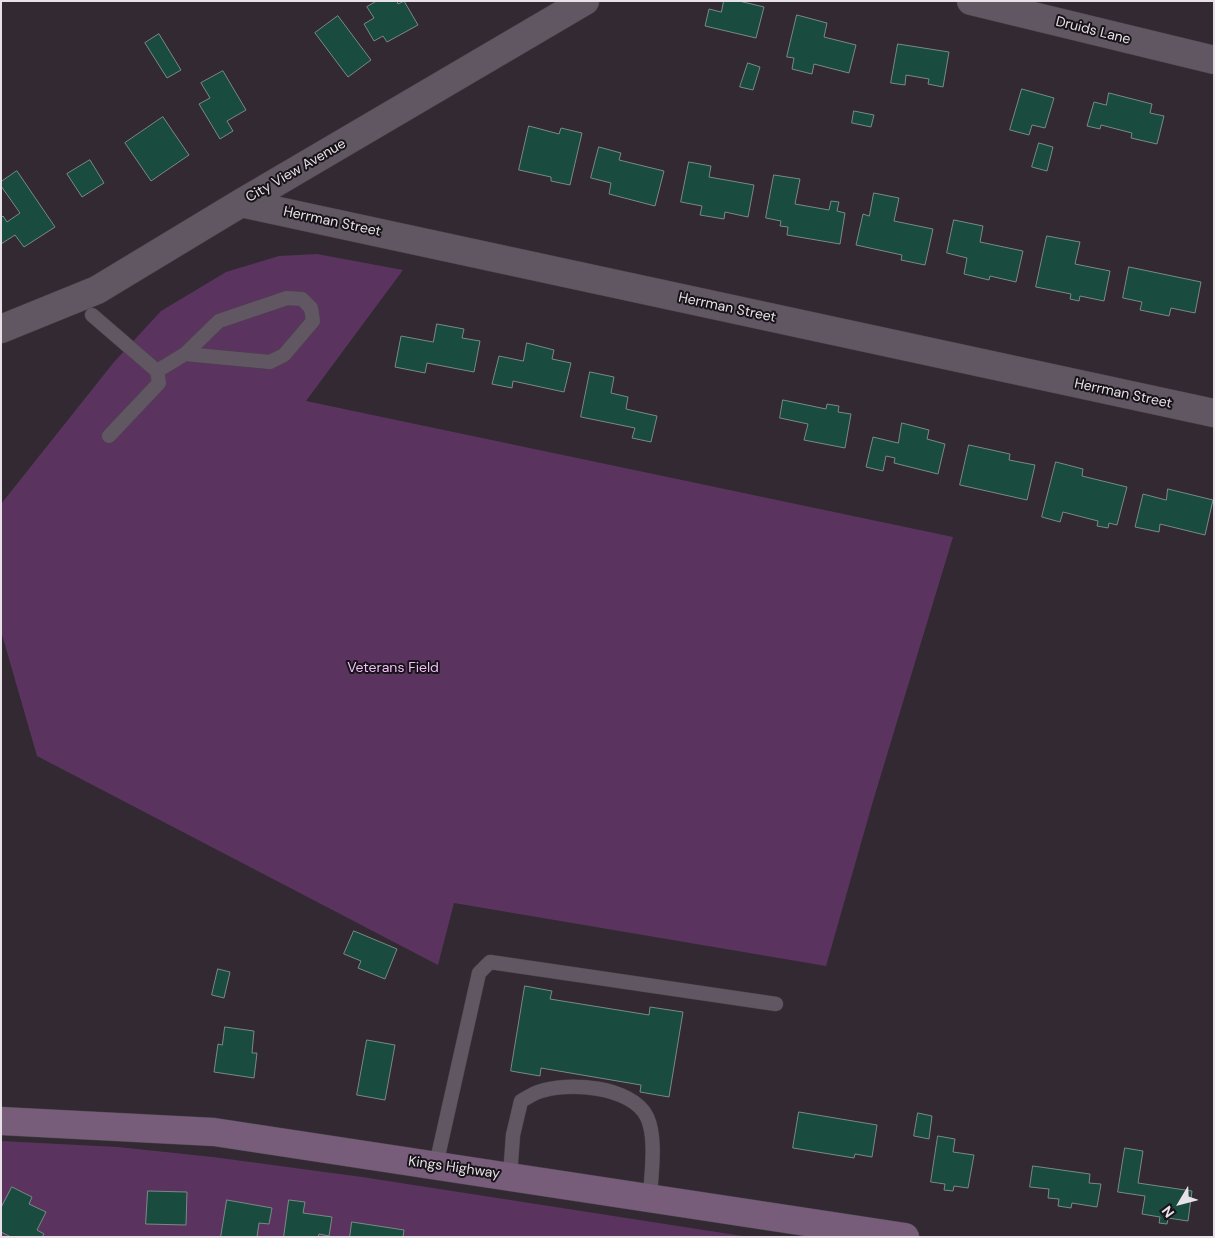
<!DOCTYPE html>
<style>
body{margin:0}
#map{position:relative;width:1215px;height:1238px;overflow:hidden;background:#322933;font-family:"DM Sans",sans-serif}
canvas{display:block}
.frame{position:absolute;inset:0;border:2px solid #e8e2e8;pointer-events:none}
.north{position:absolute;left:1155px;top:1178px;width:50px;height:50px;-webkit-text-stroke:4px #171318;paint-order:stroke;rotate:233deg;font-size:14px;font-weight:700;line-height:20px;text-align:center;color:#e8e2e8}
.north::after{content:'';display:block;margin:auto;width:18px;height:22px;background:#e8e2e8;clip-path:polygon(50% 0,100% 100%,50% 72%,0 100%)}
</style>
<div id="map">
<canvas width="1215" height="1238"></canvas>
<div class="frame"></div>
<div class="north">N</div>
</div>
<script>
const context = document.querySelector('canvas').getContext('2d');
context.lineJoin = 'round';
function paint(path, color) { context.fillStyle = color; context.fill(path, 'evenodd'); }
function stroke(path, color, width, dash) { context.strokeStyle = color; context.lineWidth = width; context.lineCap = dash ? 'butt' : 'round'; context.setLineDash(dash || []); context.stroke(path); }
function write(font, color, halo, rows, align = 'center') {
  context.font = font + ' "DM Sans",sans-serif'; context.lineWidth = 4; context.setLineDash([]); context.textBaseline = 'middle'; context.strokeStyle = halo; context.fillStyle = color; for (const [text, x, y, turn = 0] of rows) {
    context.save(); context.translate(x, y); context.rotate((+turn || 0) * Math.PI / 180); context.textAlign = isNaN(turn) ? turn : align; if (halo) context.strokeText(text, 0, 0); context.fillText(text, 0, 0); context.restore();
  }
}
paint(new Path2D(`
 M317,254L403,270L306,401L953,537L873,801L826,966L454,903L438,965L37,756L1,631V504L114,362L161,311L226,272L279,256Z
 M1,1141L118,1147L213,1157L362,1177L749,1237H1Z`), '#5a345e');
const building = new Path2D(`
 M377,1H397L398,4L404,1L418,25L387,42L383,36L374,41L364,24L374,18L367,7Z
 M724,1H739L764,7L756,38L705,26L709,9L721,12Z
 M797,15L827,23L824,37L856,45L849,73L814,64L812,74L792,69L794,58L787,57Z
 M338,16L371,60L348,77L315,33Z
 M159,34L181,70L167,78L145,43Z
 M898,44L949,52L943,87L928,84L929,79L906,75L905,85L891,83Z
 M748,63L760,67L753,90L740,87Z
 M223,71L246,110L227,121L233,131L220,139L199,104L210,98L201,83Z
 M1022,89L1054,98L1045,128L1032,125L1029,135L1010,130Z
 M1109,93L1152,104L1150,113L1164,116L1157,144L1131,138L1132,133L1101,125L1100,129L1087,126L1094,102L1106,105Z
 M854,111L874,115L871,127L852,123Z
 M163,117L189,155L151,181L125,143Z
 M529,126L559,134L561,128L582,133L570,185L551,181V177L519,170Z
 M1039,143L1053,147L1047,171L1032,167Z
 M599,147L621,153L619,160L664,171L655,206L609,194L611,183L591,178Z
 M90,160L104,183L82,197L67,174Z
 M689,162L711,166L709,177L754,185L748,217L725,212L724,219L700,215L702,206L681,202Z
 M17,171L55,227L24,247L15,235L1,244V218L3,216L7,222L20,213L1,186V182Z
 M774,175L800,179L795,204L829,210L831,201L839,202L837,211L845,213L840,244L787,235L788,227L780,226L781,221L766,218Z
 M874,193L899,198L894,221L933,229L925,265L901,260L902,255L856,245L863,214L869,216Z
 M954,220L983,226L980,242L1023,251L1016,282L990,276L989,280L964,274L967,258L947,253Z
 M1047,236L1080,242L1075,264L1110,271L1104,301L1080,296L1079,301L1070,299L1071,294L1036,287Z
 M1129,267L1201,282L1195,313L1171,308L1169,316L1140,310L1142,302L1123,298Z
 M437,324L464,329L462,338L480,341L474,372L427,363L425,373L395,367L401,336L433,342Z
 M527,343L554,350L552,359L571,363L564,392L513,381L512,388L492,384L499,356L523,361Z
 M590,372L614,377L611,393L628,397L626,409L657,416L651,442L632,438L635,428L581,417Z
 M783,400L826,409L827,404L839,406L838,412L851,414L845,448L804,440L808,424L780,418Z
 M902,423L929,430L927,439L945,444L938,474L894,463L895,458L886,456L883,471L866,467L873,437L898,443Z
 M969,445L1010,454L1009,460L1035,465L1027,500L960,485Z
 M1056,462L1083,469L1082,476L1127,487L1117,525L1109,523L1108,528L1097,526L1098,521L1063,512L1060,522L1042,517Z
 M1168,489L1213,500L1205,535L1160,524L1159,532L1135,527L1143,494L1166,500Z
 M354,931L397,949L385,979L358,968L361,961L344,954Z
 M218,969L230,972L224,998L212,995Z
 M525,986L552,991L550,999L649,1015L650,1007L683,1012L669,1097L640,1092L641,1085L541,1068L540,1076L511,1071Z
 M225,1027L254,1031L252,1053H257L254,1078L214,1072L218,1044L222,1045Z
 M367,1040L395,1045L385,1100L357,1095Z
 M799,1112L877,1125L872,1157L855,1154L854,1158L793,1148Z
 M918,1113L932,1116L929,1139L914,1136Z
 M938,1136L955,1139L953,1152L974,1155L968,1188L954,1186L953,1191L944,1190L945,1184L931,1182Z
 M1125,1148L1143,1151L1138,1183L1192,1191L1188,1221L1168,1218L1167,1224L1159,1223L1160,1217L1142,1214L1145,1196L1118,1192Z
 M1033,1166L1090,1174L1089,1183L1101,1184L1097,1207L1072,1203L1071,1208L1058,1206L1059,1199L1048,1198L1049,1189L1030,1187Z
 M12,1187L32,1197L29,1204L46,1212L37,1230L44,1234L42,1237H11L1,1232V1208Z
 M148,1191L187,1192L186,1225L146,1224Z
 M227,1200L272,1208L269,1224L259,1223L257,1237H221Z
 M289,1200L305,1202L303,1213L332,1217L329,1236L319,1234L318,1237H284Z
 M352,1222L404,1230L403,1237H350Z`);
paint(building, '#1a4b3f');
stroke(building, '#798a84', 1);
const lane = new Path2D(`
 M92,315L157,371L159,383L109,436
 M157,371L185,354L219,321L287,298L302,299L311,308L313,321L284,355L270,362L185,354
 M436,1165L479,973L490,962L776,1004
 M510,1176L513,1135L521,1101C527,1098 532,1094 538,1092C567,1081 632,1086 647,1117C657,1138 651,1175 650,1198`);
const street = new Path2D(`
 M971,1L1214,60
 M241,203L1214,413
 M1,329L97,290L241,203L585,1`);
const secondary = new Path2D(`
 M1,1121L214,1132L905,1237`);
stroke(lane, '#4b444c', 15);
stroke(street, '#4b444c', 29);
stroke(secondary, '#4b444c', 29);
stroke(lane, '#615762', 14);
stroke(street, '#615762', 28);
stroke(secondary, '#775d7a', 28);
write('14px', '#e8e2e8', '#171318', [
 ["Druids Lane",1093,31,14],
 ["City View Avenue",296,171,-30],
 ["Herrman Street",332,222,12],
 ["Herrman Street",727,308,12],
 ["Herrman Street",1123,394,12],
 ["Kings Highway",454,1168,8]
]);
write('14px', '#f4befa', '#171318', [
 ["Veterans Field",393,668]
]);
</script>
